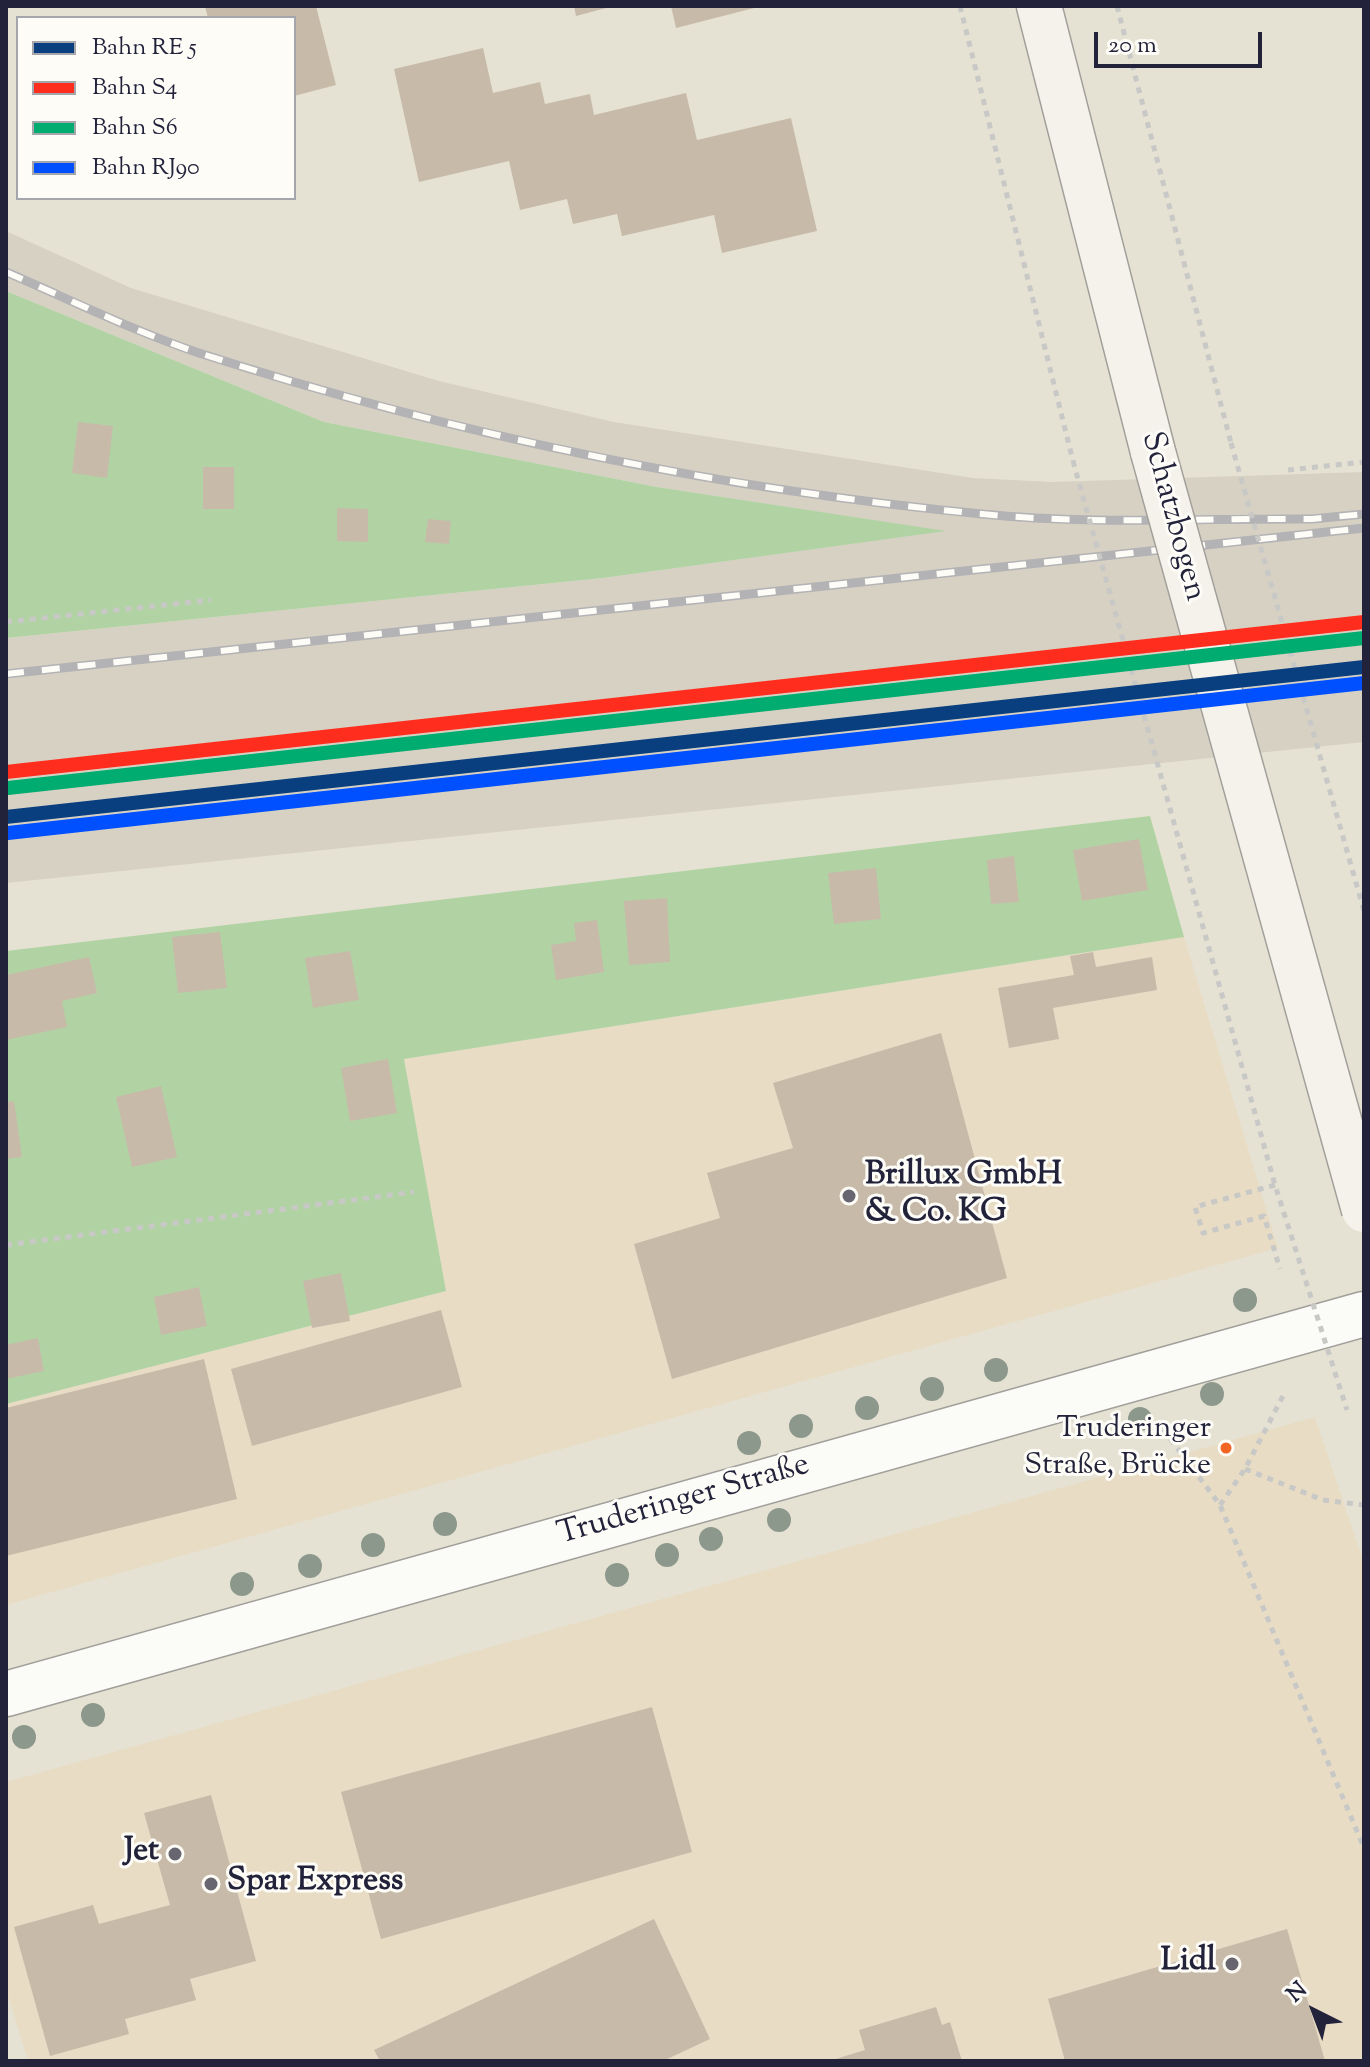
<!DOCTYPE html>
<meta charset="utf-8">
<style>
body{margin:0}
#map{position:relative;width:1370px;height:2067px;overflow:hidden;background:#e5e2d3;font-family:"Sorts Mill Goudy",serif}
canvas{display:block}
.frame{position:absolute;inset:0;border:8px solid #22223b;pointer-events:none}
.legend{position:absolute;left:16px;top:16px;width:280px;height:184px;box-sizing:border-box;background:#fdfcf7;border:2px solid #a5a5ac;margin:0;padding:10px 14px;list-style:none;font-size:24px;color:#22223b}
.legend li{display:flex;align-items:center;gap:16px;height:40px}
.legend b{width:40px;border:2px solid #a5a5ac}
.north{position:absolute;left:1274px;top:1971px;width:80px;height:80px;-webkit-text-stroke:6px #fdfcf7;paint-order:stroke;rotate:318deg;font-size:22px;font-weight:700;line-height:32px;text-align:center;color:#22223b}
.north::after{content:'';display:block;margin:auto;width:28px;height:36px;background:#22223b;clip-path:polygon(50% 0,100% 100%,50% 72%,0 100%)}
.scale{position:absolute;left:1094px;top:32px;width:168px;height:36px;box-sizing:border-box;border:4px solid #22223b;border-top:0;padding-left:10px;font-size:24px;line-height:28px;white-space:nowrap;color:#22223b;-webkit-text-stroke:6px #fdfcf7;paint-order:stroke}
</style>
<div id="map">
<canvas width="1370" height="2067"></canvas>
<div class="frame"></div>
<ul class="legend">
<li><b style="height:10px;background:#093f7f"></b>Bahn RE 5</li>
<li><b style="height:10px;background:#ff2d1d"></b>Bahn S4</li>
<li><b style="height:10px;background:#00ac6f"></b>Bahn S6</li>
<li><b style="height:10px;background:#0050ff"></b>Bahn RJ90</li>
</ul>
<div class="north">N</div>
<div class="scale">20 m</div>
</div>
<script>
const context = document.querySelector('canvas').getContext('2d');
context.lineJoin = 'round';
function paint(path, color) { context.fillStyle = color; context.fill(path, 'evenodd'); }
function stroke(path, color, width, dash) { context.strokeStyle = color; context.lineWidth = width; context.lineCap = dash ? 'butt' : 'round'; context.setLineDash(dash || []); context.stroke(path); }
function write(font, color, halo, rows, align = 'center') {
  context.font = font + ' "Sorts Mill Goudy",serif'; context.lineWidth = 6; context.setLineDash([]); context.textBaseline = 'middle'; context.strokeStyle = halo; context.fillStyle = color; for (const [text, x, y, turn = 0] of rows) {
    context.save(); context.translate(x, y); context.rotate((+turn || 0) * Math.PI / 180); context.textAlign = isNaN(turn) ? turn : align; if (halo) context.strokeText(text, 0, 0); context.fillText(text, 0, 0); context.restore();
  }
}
paint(new Path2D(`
 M1184,937L1278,1248L6,1605V1404L446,1291L404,1059Z
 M1315,1417L1364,1563V2061H28L6,1989V1782Z`), '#e8dcc5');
paint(new Path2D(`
 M6,231L131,288L439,381L614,422L973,478L1052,482L1364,472V742L6,883V638L603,578L943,531L657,487L324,422L6,291Z`), '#d7d1c4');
paint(new Path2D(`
 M6,291L324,422L657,487L946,531L603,578L6,638Z
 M1150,816L1184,937L404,1059L446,1291L6,1404V951Z`), '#b1d3a4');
paint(new Path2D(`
 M205,6H316L336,85L294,96V18H208Z
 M574,6H610V7L576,16Z
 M671,6H758V7L676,28Z
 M483,48L493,93L540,82L545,104L590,94L594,115L686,93L697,140L791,118L817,231L722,253L714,215L622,236L617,214L573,224L567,199L520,210L509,161L419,182L394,69Z
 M78,422L113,426L107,478L72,473Z
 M203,467H234V509H203Z
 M337,508L368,509V542L337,541Z
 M428,519L451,521L449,544L425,542Z
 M1139,839L1148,890L1082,901L1073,850Z
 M1014,856L1019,902L991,904L987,860Z
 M876,868L881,919L834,924L828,873Z
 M667,898L670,962L629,965L624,901Z
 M597,920L604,972L556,980L551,945L576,941L574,923Z
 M220,932L227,988L178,993L172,937Z
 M350,951L359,1000L313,1008L305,958Z
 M1093,952L1096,967L1152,957L1157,990L1053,1008L1059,1039L1009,1048L998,988L1074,975L1070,956Z
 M89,957L97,993L62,1001L67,1027L6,1040V975Z
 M941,1033L1007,1278L672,1379L634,1244L720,1218L707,1173L793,1148L773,1083Z
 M388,1059L397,1113L350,1121L341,1068Z
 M161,1086L177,1157L132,1167L116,1097Z
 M14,1101L22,1157L6,1159V1102Z
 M341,1273L350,1321L312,1328L303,1281Z
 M199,1287L207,1326L161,1335L154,1297Z
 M441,1310L462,1387L252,1446L231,1369Z
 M38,1338L44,1371L6,1379V1345Z
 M204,1359L237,1499L6,1556V1408Z
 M652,1707L692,1852L381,1939L341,1792Z
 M211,1795L256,1961L190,1979L196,2000L125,2019L129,2034L50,2056L14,1927L93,1905L99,1924L170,1905L144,1813Z
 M654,1919L710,2039L663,2061H380L374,2050Z
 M1287,1929L1325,2061H1065L1048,1999Z
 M936,2007L942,2025L950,2022L962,2061H829L865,2050L859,2030Z`), '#c8baa9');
const tertiary = new Path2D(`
 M6,1694L1364,1314`);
const secondary = new Path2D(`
 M1039,6L1153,452`);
stroke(tertiary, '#a19f9a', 47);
stroke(secondary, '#a19f9a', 47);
stroke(new Path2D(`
 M960,6L1073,461
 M1117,6L1231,443
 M1288,470L1364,462
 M6,622L211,600
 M1275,1185L1195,1207L1203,1233L1264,1216L1280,1269
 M6,1245L414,1192
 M1163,1429L1220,1505L1364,1848
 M1245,1469L1323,1500L1364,1505
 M1220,1505L1245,1469L1283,1396`), '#c8c8c6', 5, [6, 6]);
stroke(tertiary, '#fbfbf8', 44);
stroke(secondary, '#f5f1eb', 44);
const rail = new Path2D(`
 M6,272C69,299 133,331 199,353C452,434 718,489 982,514C1091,525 1203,518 1312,519L1364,514
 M6,674L1364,528`);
stroke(rail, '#b3b2b4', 9);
stroke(rail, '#fdfcf7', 6, [18]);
const secondaryBridge = new Path2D(`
 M1153,452L1364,1210`);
stroke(secondaryBridge, '#a19f9a', 47, []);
stroke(new Path2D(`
 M1231,443L1364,911
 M1073,461L1275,1185L1347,1410`), '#c8c8c6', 5, [6, 6]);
stroke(secondaryBridge, '#f5f1eb', 44);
stroke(new Path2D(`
 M6,817L1364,667`), '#093f7f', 14);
stroke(new Path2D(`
 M6,772L1364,622`), '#ff2d1d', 14);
stroke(new Path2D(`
 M8,788L1364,638`), '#00ac6f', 14);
stroke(new Path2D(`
 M8,833L1364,683`), '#0050ff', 14);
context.fillStyle = '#8d988c';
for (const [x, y] of [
 [1245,1300],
 [996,1370],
 [932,1389],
 [1212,1394],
 [867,1408],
 [1140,1419],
 [801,1426],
 [749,1443],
 [779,1520],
 [445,1524],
 [711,1539],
 [373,1545],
 [667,1555],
 [310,1566],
 [617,1575],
 [242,1584],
 [93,1715],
 [24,1737]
]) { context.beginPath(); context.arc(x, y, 12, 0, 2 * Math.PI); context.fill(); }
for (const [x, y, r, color] of [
 [849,1196,8,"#666570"],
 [1226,1448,7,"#f26522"],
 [175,1854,8,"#666570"],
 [211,1884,8,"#666570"],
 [1232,1964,8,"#666570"]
]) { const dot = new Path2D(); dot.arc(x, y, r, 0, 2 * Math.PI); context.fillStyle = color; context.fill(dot); stroke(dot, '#fdfcf7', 3); }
write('30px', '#22223b', '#fdfcf7', [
 ["Truderinger",1211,1431],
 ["Straße, Brücke",1211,1468]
], 'right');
write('32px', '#22223b', '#fdfcf7', [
 ["Schatzbogen",1171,517,75],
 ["Truderinger Straße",684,1502,-16]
]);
write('bold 32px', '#22223b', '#fdfcf7', [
 ["Brillux GmbH",865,1178],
 ["& Co. KG",865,1215],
 ["Jet",159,1854,"right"],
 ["Spar Express",227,1884],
 ["Lidl",1216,1964,"right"]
], 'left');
</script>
